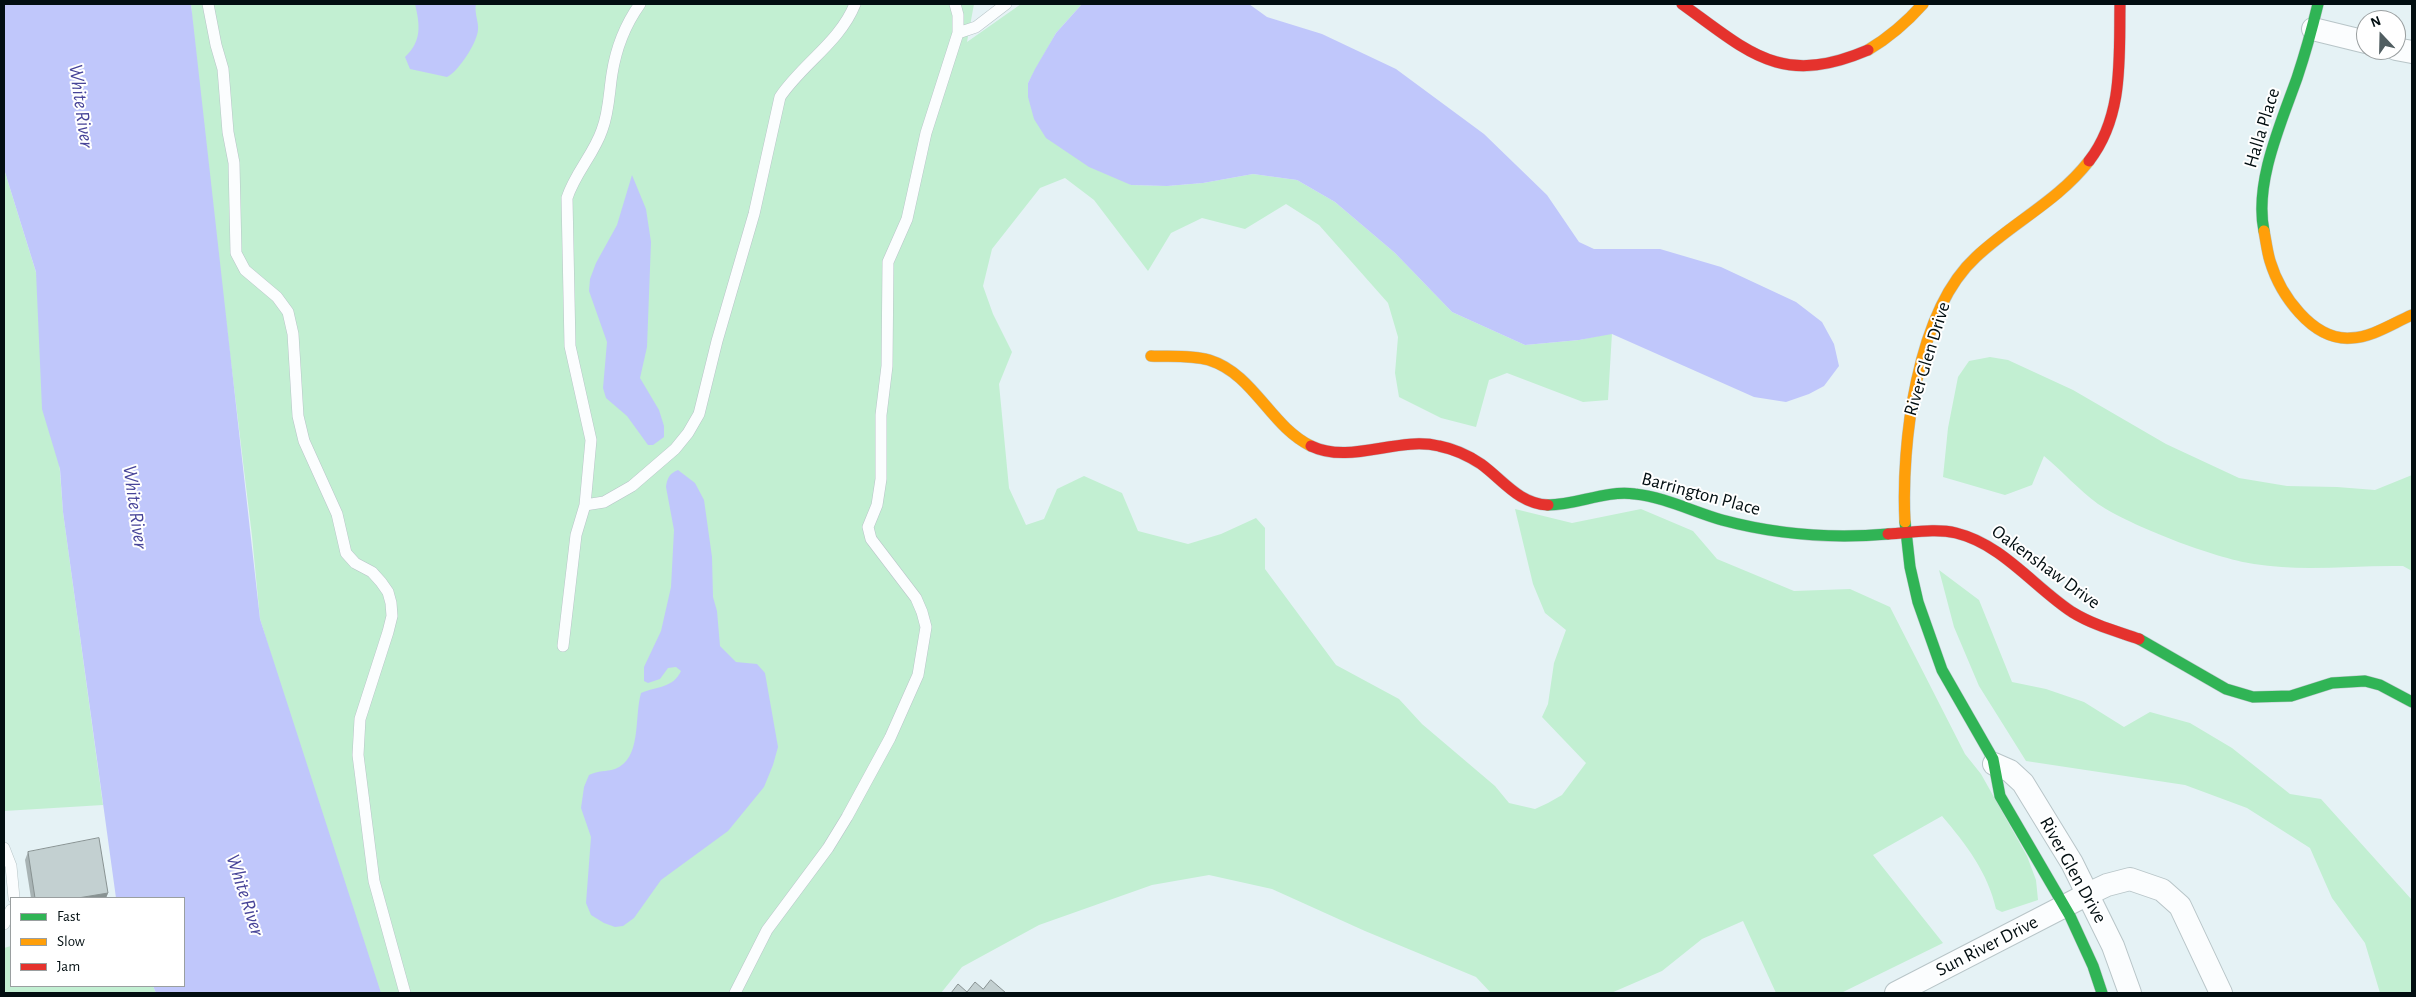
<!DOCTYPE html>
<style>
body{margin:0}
#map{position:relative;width:2416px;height:997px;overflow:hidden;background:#e5f2f5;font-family:"Alegreya Sans",sans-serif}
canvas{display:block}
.frame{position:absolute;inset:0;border:5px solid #020e11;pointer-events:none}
.legend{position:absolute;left:10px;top:897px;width:175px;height:90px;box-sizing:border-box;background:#fff;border:1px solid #9a9fa0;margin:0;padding:6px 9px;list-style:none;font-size:15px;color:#020e11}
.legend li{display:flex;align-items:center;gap:10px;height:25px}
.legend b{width:25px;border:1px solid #9a9fa0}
.north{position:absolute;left:2356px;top:10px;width:50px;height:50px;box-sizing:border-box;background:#fff;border:1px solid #9a9fa0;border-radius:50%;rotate:339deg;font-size:14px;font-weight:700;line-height:20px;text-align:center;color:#020e11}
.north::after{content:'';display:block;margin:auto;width:18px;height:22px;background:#515e61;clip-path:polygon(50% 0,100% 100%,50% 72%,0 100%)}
</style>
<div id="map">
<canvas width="2416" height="997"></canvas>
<div class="frame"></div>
<ul class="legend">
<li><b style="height:6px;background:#30b455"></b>Fast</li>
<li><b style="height:6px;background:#ff9f0a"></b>Slow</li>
<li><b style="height:6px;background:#e5322d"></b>Jam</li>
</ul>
<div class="north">N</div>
</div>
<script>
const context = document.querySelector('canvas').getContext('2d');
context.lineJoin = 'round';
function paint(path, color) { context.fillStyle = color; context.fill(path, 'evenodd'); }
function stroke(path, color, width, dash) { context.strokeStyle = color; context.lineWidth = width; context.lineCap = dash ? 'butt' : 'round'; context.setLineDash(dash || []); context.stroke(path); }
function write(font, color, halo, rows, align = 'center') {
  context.font = font + ' "Alegreya Sans",sans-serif'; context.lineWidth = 4; context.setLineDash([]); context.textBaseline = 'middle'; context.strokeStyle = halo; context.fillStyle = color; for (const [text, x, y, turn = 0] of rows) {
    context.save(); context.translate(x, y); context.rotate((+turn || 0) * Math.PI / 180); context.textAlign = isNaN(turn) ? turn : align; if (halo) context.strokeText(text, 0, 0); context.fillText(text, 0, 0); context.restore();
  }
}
paint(new Path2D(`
 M191,4H974L967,42L1021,4H1082L1056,33L1028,83L1131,185L1167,186L1203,183L1253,174L1297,180L1335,202L1395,253L1452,312L1525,345L1579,340L1612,333L1608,400L1583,402L1507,373L1489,380L1476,427L1441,418L1399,397L1395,373L1398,337L1388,303L1319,225L1286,204L1245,229L1202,218L1171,233L1148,271L1094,200L1065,178L1040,188L992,249L983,286L993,314L1012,352L999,384L1009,488L1026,525L1044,519L1057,489L1084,476L1122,493L1138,531L1188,544L1221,534L1256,518L1265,528V569L1336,665L1399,699L1422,724L1495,786L1509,803L1535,809L1548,803L1562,795L1586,763L1542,717L1548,704L1554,663L1566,630L1545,613L1533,584L1515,509L1572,523L1641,509L1693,531L1717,559L1794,591L1850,589L1890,607L1965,754L1981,774L2027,856L2036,880L2038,900L2002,912L1996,909C1988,873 1966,844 1942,816L1873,855L1943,943L1841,993H1776L1743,921L1702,939L1662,971L1611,993H1491L1476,977L1365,931L1272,889L1209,875L1152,885L1039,925L962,967L941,993H378L347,904L260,619L252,536L197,82Z
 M4,169L48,311L63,512L103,805L4,811Z
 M1990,357L2008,360L2073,390L2166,444L2239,478L2287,486L2337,487L2375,490L2412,475V571L2403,566C2354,565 2303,572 2254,564C2214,558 2131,526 2098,504C2079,490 2062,471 2044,456L2032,485L2005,495L1943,477L1948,428L1958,377L1969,361Z
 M1939,570L1979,600L2012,682L2046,689L2084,702L2124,727L2150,712L2190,723L2232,748L2290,794L2321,799L2412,900V993H2380L2365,943L2332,898L2310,848L2247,808L2185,785L2026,761L1979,686L1954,627Z
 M11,946V986H153L156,993H4V948Z`), '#c2efd2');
paint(new Path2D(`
 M4,4H191L260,619L381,993H156L153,986H184V898H116L63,512L60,469L42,409L36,272L4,169Z
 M415,4H476C474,13 479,22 478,30C477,43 458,72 447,77L410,69L405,57C422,41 420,25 415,4Z
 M1082,4H1249L1267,17L1322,34L1396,69L1484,134L1547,195L1579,242L1594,249H1660L1721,267L1796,302L1822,322L1834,344L1839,366L1824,386L1809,394L1786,402L1754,397L1612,334L1579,340L1525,345L1452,312L1395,253L1335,202L1297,180L1253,174L1203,183L1167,186L1131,185L1089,167L1046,138L1034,119L1028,97V83L1035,69L1056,33Z
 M632,175L646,209L651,242L647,347L640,378L659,410L664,426V437L653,445H648L627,416L606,398L603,388L607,342L589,291L590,279L596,263L617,225Z
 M678,470L695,483L704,500L712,557L713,597L717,611L720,646L736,662L757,664L765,673L778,747L773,765L764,787L728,831L661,880L634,918L623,926L615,927L604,923L591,915L586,903L591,837L581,808L584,787L589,775C599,770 605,772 615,769C642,759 634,717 641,693C658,686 673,688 681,671L676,667L668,668L660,679L648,683L644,681V667L661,631L671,587L674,530L666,487C667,478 670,473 678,470Z`), '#c0c7fb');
const lane = new Path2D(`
 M208,4L216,45L223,69L228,132L234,163L236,253L245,270L277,297L288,312L293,334L298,416L304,441L337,514L346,553L355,563L372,572L381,582L388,592L391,603L392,616L388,632L360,719L358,755L374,881L405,993
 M958,33L976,27L1006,4
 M585,505L604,502L632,486L675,449L688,433L699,414L717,341L754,214L780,97C802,64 840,42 855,4
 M563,646L576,535L585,505L591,440L570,346L567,198C575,173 594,154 602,130C609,112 609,93 612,74C616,48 625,25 640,4
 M4,848L11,866L14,898
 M4,924L11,910
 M735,993L767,930L828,848L847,817L890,738L918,675L926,627L922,612L916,598L871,539L868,527L877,505L881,479V415L887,366L888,262L907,219L926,133L958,33V15L955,4`);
const street = new Path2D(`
 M2313,29L2366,42
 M2396,49L2412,52
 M1994,764L2010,771L2023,783L2072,863L2113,946L2130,993
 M1896,993L2088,894L2107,885L2130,879L2162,890L2180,906L2221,993`);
const fast = new Path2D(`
 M2264,231C2254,183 2281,123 2297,78C2305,54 2312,29 2318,4
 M1548,505C1578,505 1604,490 1635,494C1664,497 1694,512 1722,520C1778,535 1830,539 1888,534
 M1905,522L1910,567L1918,602L1942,670L1993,759L2000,796L2070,916L2093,966L2102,993
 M2139,639L2226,689L2253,697L2291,696L2332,683L2365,681L2380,685L2412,702`);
const slow = new Path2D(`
 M1868,50C1890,37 1906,23 1923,4
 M2264,231C2266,241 2267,251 2270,261C2280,294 2312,341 2351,338C2373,337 2393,323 2412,315
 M1151,356C1170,357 1190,355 1209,360C1254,374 1270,426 1311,446
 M1905,522C1901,445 1916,312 1976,257C2012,223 2058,201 2089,161`);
const jam = new Path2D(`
 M1682,4C1750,53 1781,87 1868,50
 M2089,161C2124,116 2119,58 2120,4
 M1311,446C1351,465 1397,436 1439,446C1454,449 1469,456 1481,464C1503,480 1519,504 1548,505
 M1888,534C1910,533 1935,528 1956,533C2002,544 2034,587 2072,612C2093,625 2116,631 2139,639`);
stroke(lane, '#b8c5c8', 12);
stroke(street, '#b8c5c8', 24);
stroke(fast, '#b8c5c8', 12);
stroke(slow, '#b8c5c8', 12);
stroke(jam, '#b8c5c8', 12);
stroke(lane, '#fbfdfe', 11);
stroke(street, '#fbfdfe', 22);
stroke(fast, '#30b455', 11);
stroke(slow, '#ff9f0a', 11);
stroke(jam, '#e5322d', 11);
paint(new Path2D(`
 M28,852L108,893L106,898H31L25,860Z`), '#a8b3b4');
paint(new Path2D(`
 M108,893L106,898H78Z`), '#889292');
const building = new Path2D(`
 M99,838L108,893L78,898H35L28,852Z
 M991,980L1006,993H951L958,984L967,992L975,982L983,989Z`);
paint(building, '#c3d0d1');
stroke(building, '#889292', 1);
write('19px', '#020e11', '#fff', [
 ["Halla Place",2262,128,-73],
 ["River Glen Drive",1927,359,-73],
 ["Barrington Place",1701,494,15],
 ["Oakenshaw Drive",2046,567,36],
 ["River Glen Drive",2073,870,61],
 ["Sun River Drive",1987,946,-27]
]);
write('italic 20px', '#474498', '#fff', [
 ["White River",81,106,82],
 ["White River",135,507,82],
 ["White River",245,895,72]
]);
</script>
